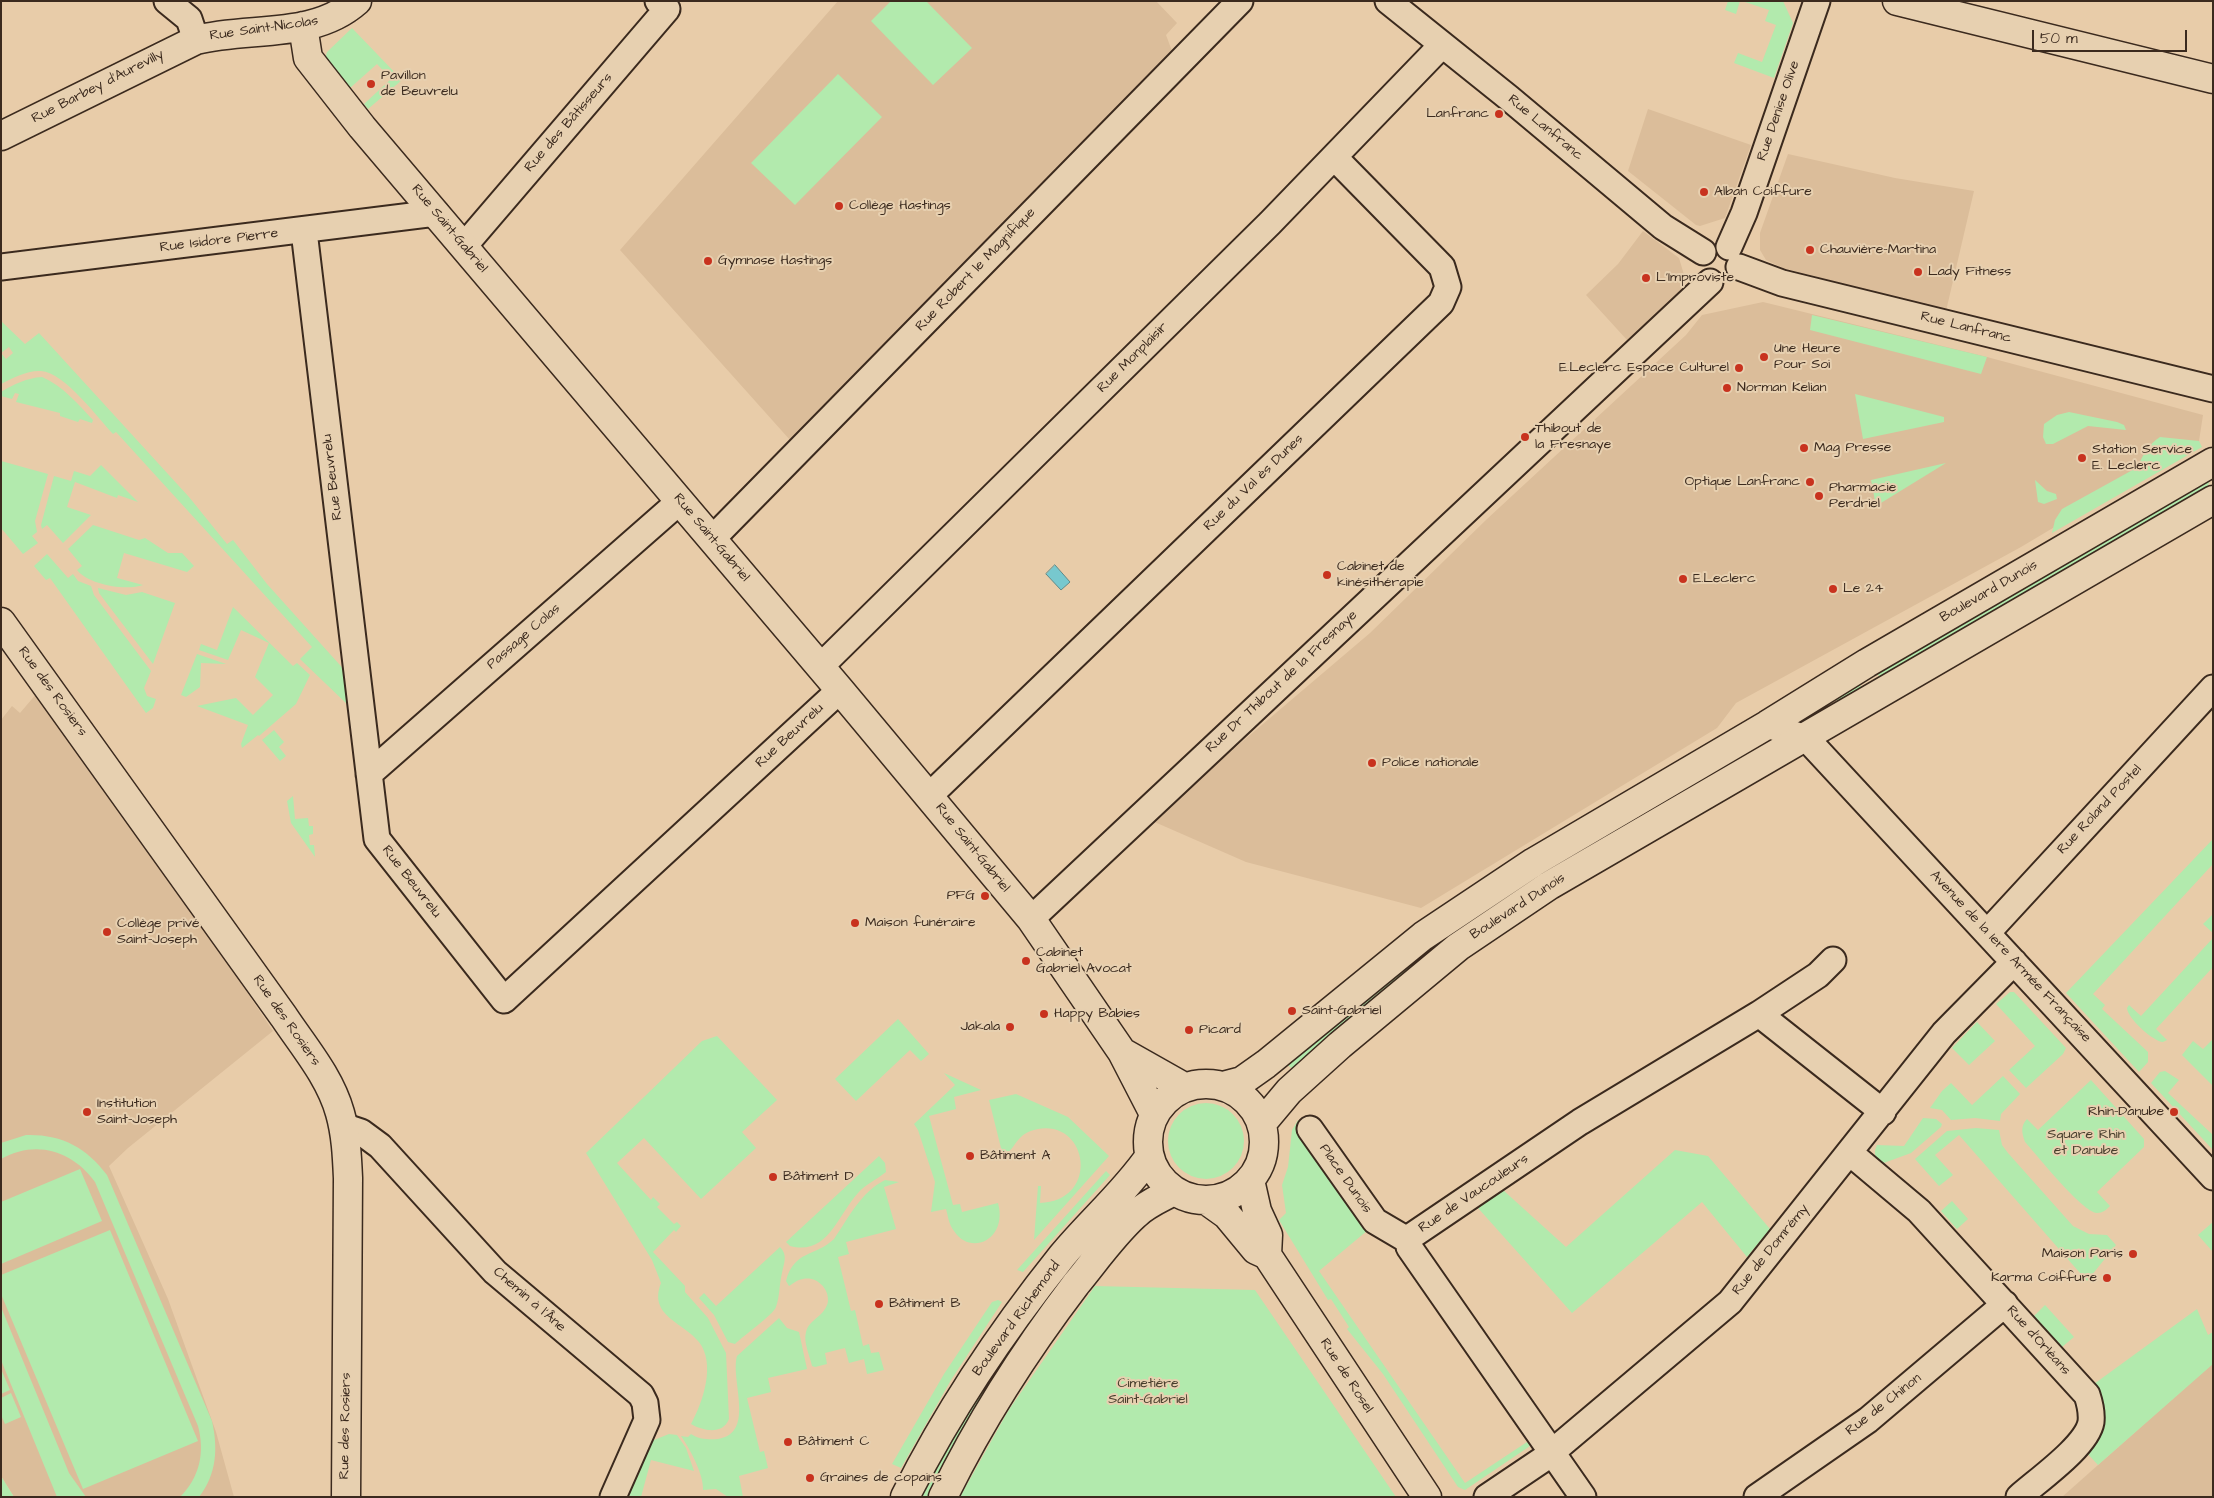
<!DOCTYPE html>
<meta charset="utf-8">
<style>
body{margin:0}
#map{position:relative;width:2214px;height:1498px;overflow:hidden;background:#e8cca9;font-family:"Architects Daughter",sans-serif}
canvas{display:block}
.frame{position:absolute;inset:0;border:2px solid #3b2a1e;pointer-events:none}
.scale{position:absolute;left:2032px;top:30px;width:155px;height:22px;box-sizing:border-box;border:2px solid #3b2a1e;border-top:0;padding-left:6px;font-size:15px;line-height:18px;white-space:nowrap;color:#3b2a1e;-webkit-text-stroke:4px #e7d0b0;paint-order:stroke}
</style>
<div id="map">
<canvas width="2214" height="1498"></canvas>
<div class="frame"></div>
<div class="scale">50 m</div>
</div>
<script>
const context = document.querySelector('canvas').getContext('2d');
context.lineJoin = 'round';
function paint(path, color) { context.fillStyle = color; context.fill(path, 'evenodd'); }
function stroke(path, color, width, dash) { context.strokeStyle = color; context.lineWidth = width; context.lineCap = dash ? 'butt' : 'round'; context.setLineDash(dash || []); context.stroke(path); }
function write(font, color, halo, rows, align = 'center') {
  context.font = font + ' "Architects Daughter",sans-serif'; context.lineWidth = 4; context.setLineDash([]); context.textBaseline = 'middle'; context.strokeStyle = halo; context.fillStyle = color; for (const [text, x, y, turn = 0] of rows) {
    context.save(); context.translate(x, y); context.rotate((+turn || 0) * Math.PI / 180); context.textAlign = isNaN(turn) ? turn : align; if (halo) context.strokeText(text, 0, 0); context.fillText(text, 0, 0); context.restore();
  }
}
paint(new Path2D(`
 M838,1H1156L1177,23L1166,35L1172,51L790,440L620,250Z
 M1648,109L1751,145L1725,218L1700,226L1696,225L1628,171Z
 M1788,154L1895,178L1974,191L1946,311L1783,268L1766,260L1760,250V233Z
 M1643,231L1679,258L1685,278L1680,292L1627,340L1586,295L1618,264Z
 M1763,302L1987,357L2203,415L2199,441L2021,547L1736,703L1717,728L1421,908L1246,862L1150,820L1370,633L1487,519L1686,335L1702,315Z
 M37,693L196,916L273,1031L128,1148L109,1166L168,1299L216,1432L234,1497H14L1,1476V720L12,706L20,713Z
 M2213,1363V1497H2062L2098,1465Z`), '#dbbd9a');
paint(new Path2D(`
 M891,1H926L972,48L933,85L871,21Z
 M1728,1H1740L1736,14L1725,10Z
 M1742,1H1783L1793,23L1774,78L1734,63L1738,53L1762,62L1776,25L1765,21L1769,10Z
 M352,28L402,80L368,109L364,104L391,79L377,64L350,88L325,59L327,52Z
 M838,74L882,117L795,205L751,163Z
 M1812,315L1987,357L1981,374L1810,330Z
 M1,321L25,344L39,333L189,497L227,544L233,540L267,584L348,674L350,707L300,659L312,647L116,432L113,434C97,417 65,373 41,371C28,370 12,378 1,384V353L6,359L13,353L9,347L1,353Z
 M42,377C63,386 78,404 93,420L92,423L80,419L78,422L60,416V413L16,402L19,394L15,393L12,399L1,396V392C14,384 27,378 42,377Z
 M1855,394L1944,417V422L1863,439Z
 M2069,412L2117,422L2124,425L2126,430L2088,426L2053,444H2046L2043,437L2044,424L2057,415Z
 M2160,437L2199,441L2202,447L2052,533L2055,520L2062,509L2138,467C2143,454 2148,445 2160,437Z
 M1,461L48,474L35,521L37,532L32,536L38,543L23,554L1,528Z
 M1946,463L1876,506L1871,480Z
 M101,465L138,502L118,495L117,498L75,482L67,507L91,515L63,543L47,525L42,529L41,525L54,476L71,481L74,471L90,476Z
 M2212,476L2205,492L1881,679L1875,670Z
 M2035,480L2047,491L2056,494L2057,499L2044,504L2038,502Z
 M93,525L139,540L145,538L168,553H182L194,566L187,572L124,553L117,578L143,585C126,591 89,585 77,570L82,566L68,549Z
 M47,554L68,578L73,574L78,581L91,586L94,595L151,671L144,688L147,696L156,699L153,708L146,713L50,578L46,580L34,566Z
 M98,588L126,595L142,592L175,603L153,664L99,593Z
 M233,607L293,666L297,663L310,675L296,704L259,736L258,735L242,748L241,744L248,725L197,706L236,698L253,715L273,695L255,677L269,643L241,630L228,660L199,650L201,644L217,650Z
 M197,654L226,664L201,663L200,687L186,697L181,695Z
 M1857,681L1864,691L1840,705L1834,696Z
 M274,730L284,742L279,747L286,756L280,761L262,740Z
 M1704,771L1710,781L1412,969L1377,994L1298,1072L1281,1061L1493,898Z
 M293,796L295,819L308,818L309,826H313V834L309,835L310,845H314L315,857L291,823L287,801Z
 M2213,839V864L2093,994L2105,1005L2102,1009L2148,1052V1062L2139,1072L2066,993Z
 M2213,914V933L2203,924Z
 M2213,938V967L2156,1029L2167,1040L2163,1042C2154,1042 2127,1018 2127,1008L2129,1005L2141,1016Z
 M2010,992H2014L2066,1048L2063,1054L2026,1088L2009,1070L2035,1046L1996,1004Z
 M898,1019L929,1054L921,1061L910,1050L856,1101L835,1079Z
 M1977,1022L1995,1041L1969,1065L1952,1048Z
 M717,1036L777,1100L742,1132L756,1148L701,1199L644,1138L617,1163L651,1200L653,1197L660,1204L657,1207L674,1224L677,1222L681,1226L676,1232L674,1230L653,1252L685,1286V1292L708,1318L726,1353L729,1419C723,1435 703,1431 691,1424C703,1402 716,1364 699,1342C683,1322 648,1316 661,1283L652,1260L586,1153L702,1041Z
 M2213,1039V1086L2182,1055L2193,1041L2203,1049Z
 M2165,1071L2179,1080L2168,1093L2213,1135V1150L2151,1083L2160,1072Z
 M944,1073L981,1090L954,1097L956,1109L929,1116L953,1205L960,1204L962,1212L998,1203C1008,1239 971,1257 954,1231C949,1225 948,1216 946,1209L931,1212L935,1182L918,1130L914,1124L955,1085Z
 M2003,1076L2020,1094L2001,1114L2000,1121L1975,1118L1951,1120L1942,1110L1930,1108L1942,1091L1951,1083L1972,1105Z
 M2091,1080L2144,1139V1147L2097,1192L2110,1206C2106,1210 2103,1213 2097,1213C2082,1212 2037,1155 2025,1142C2022,1134 2020,1126 2027,1119L2038,1130Z
 M1016,1094L1068,1117L1109,1156L1034,1240L1038,1186H1041L1040,1203C1100,1201 1089,1120 1038,1129C1015,1133 1016,1150 1003,1156L989,1100Z
 M1168 1141a38 38 0 1 1 76 0a38 38 0 1 1-76 0Z
 M1923,1118L1936,1119L1942,1124L1941,1127L1911,1153L1881,1164C1875,1157 1873,1154 1877,1145L1904,1146Z
 M1298,1120L1368,1230L1319,1271L1465,1483L1527,1442L1530,1446L1465,1490L1458,1487L1383,1374L1347,1329L1349,1327L1331,1299L1328,1300L1279,1220L1286,1213L1282,1185L1288,1167L1292,1130Z
 M1976,1128L1999,1130L2002,1145L2008,1153L2073,1226L2089,1234L2107,1235L2116,1245L2087,1281L1959,1135L1935,1155L1953,1175L1939,1186L1915,1159L1947,1131Z
 M26,1135C61,1134 86,1147 107,1175L212,1421C218,1448 217,1474 199,1497H180C200,1477 205,1452 198,1426L95,1182C73,1151 36,1139 1,1159V1143Z
 M1675,1150L1708,1156L1770,1229L1747,1257L1702,1202L1572,1313L1478,1208L1503,1190L1566,1247Z
 M879,1156L885,1163L886,1172C876,1180 866,1184 858,1193C837,1216 828,1256 790,1246L786,1242Z
 M80,1169L102,1221L1,1264V1202Z
 M1106,1171L1110,1175L1023,1272L1017,1270Z
 M885,1180L899,1182L884,1187L896,1229L846,1242L849,1254L838,1257L851,1311L855,1310L863,1346L869,1344L871,1353L879,1352L884,1370L867,1374L864,1359L849,1363L845,1348L825,1353L827,1364L815,1367L812,1366C810,1356 803,1342 806,1332C809,1319 826,1316 828,1301C829,1288 816,1276 803,1279C797,1280 794,1283 789,1286L786,1281C794,1250 815,1257 834,1239C849,1217 861,1192 885,1180Z
 M1952,1201L1968,1219L1957,1229L1941,1211Z
 M1117,1208L936,1497H915L998,1355Z
 M2213,1222V1252L2198,1235Z
 M110,1230L198,1441L83,1489L1,1294V1275Z
 M780,1247C788,1255 784,1263 782,1273C779,1285 780,1296 776,1307C774,1314 742,1337 735,1344L728,1342L714,1315L699,1298L704,1293L716,1306Z
 M1095,1286L1255,1290L1396,1497H960L1008,1411Z
 M998,1300L1002,1302L951,1380L901,1468L892,1464L944,1374L992,1302Z
 M2045,1305L2074,1337L2062,1347L2034,1316Z
 M1,1307L69,1473L86,1497H57L1,1360Z
 M2197,1309L2208,1335L2213,1332V1364L2098,1465L2086,1452C2105,1435 2107,1405 2094,1384Z
 M779,1318L787,1328L799,1332L807,1369L768,1378L771,1392L747,1398L760,1452L764,1451L768,1468L739,1476L743,1497H728L716,1489L703,1490C704,1475 690,1449 681,1436L688,1437L691,1434C698,1439 709,1440 718,1439C756,1433 730,1380 737,1356Z
 M1,1369L10,1390L1,1394Z
 M11,1393L21,1417L5,1424L1,1415V1398Z
 M669,1434L677,1435L686,1448L694,1471L651,1460L641,1497H622L649,1442Z
 M1,1476L14,1497H1Z`), '#b2eaad');
const water = new Path2D(`
 M1055,565L1070,582L1061,590L1046,574Z`);
paint(water, '#77c8ce');
stroke(water, '#5f8988', 1);
const street = new Path2D(`
 M167,1L189,19L196,40
 M1388,1L1509,98L1663,227L1703,252
 M304,231L377,839L504,1000L840,690
 M464,246L667,9L658,1
 M1729,247L1744,213L1817,1
 M1,267L436,213
 M1739,267L1782,283L2213,389
 M712,539L1240,1
 M820,667L1270,223L1442,45
 M1767,725L1806,738L2213,1177
 M369,774L680,501
 M929,796L1441,303L1448,287L1442,267L1335,158
 M1031,919L1710,282
 M1987,933L2213,688
 M1759,1014L1818,975L1833,960
 M343,1126L361,1132L380,1146L495,1272L641,1395L645,1403L647,1420L613,1497
 M1310,1129L1375,1221L1409,1241
 M1850,1153L1919,1211L2087,1395C2090,1404 2092,1413 2091,1422C2087,1446 2038,1480 2019,1497
 M1487,1497L1545,1458L1730,1302L1944,1033L2014,962
 M1583,1497L1409,1247V1241L1413,1235L1580,1122L1759,1014L1883,1112
 M1757,1497L1868,1420L2005,1304`);
const secondary = new Path2D(`
 M1897,1L2213,79
 M303,26L308,58L362,127L840,690L1031,919L1122,1052L1154,1114
 M1,136L196,40C249,26 313,40 357,1
 M1,622L284,1017C304,1047 330,1077 340,1113C346,1134 347,1156 348,1178L346,1497
 M1122,1052L1184,1087
 M1148 1142a58 58 0 1 1 116 0a58 58 0 1 1-116 0Z
 M1223,1086L1242,1081L1266,1064L1423,936L1534,862L1767,725L1867,663L2213,462
 M1263,1122L1289,1091L1340,1045L1458,947L1550,885L2213,500
 M1250,1180L1257,1211L1268,1235L1267,1255
 M1206,1200L1227,1215L1256,1250L1267,1255L1427,1497
 M905,1497C948,1411 1002,1331 1062,1256C1090,1222 1124,1193 1149,1157
 M943,1497C980,1421 1025,1351 1076,1284C1095,1261 1113,1235 1135,1215C1146,1204 1161,1198 1174,1191`);
stroke(street, '#3b2a1e', 29);
stroke(secondary, '#3b2a1e', 31);
stroke(street, '#e7d0b0', 25);
stroke(secondary, '#e7d0b0', 28);
for (const [x, y, r, color] of [
 [371,84,5,"#c8321e"],
 [1499,114,5,"#c8321e"],
 [1704,192,5,"#c8321e"],
 [839,206,5,"#c8321e"],
 [1810,250,5,"#c8321e"],
 [708,261,5,"#c8321e"],
 [1918,272,5,"#c8321e"],
 [1646,278,5,"#c8321e"],
 [1764,357,5,"#c8321e"],
 [1739,368,5,"#c8321e"],
 [1727,388,5,"#c8321e"],
 [1525,437,5,"#c8321e"],
 [1804,448,5,"#c8321e"],
 [2082,458,5,"#c8321e"],
 [1810,482,5,"#c8321e"],
 [1819,496,5,"#c8321e"],
 [1327,575,5,"#c8321e"],
 [1683,579,5,"#c8321e"],
 [1833,589,5,"#c8321e"],
 [1372,763,5,"#c8321e"],
 [985,896,5,"#c8321e"],
 [855,923,5,"#c8321e"],
 [107,932,5,"#c8321e"],
 [1026,961,5,"#c8321e"],
 [1292,1011,5,"#c8321e"],
 [1044,1014,5,"#c8321e"],
 [1010,1027,5,"#c8321e"],
 [1189,1030,5,"#c8321e"],
 [87,1112,5,"#c8321e"],
 [2174,1112,5,"#c8321e"],
 [970,1156,5,"#c8321e"],
 [773,1177,5,"#c8321e"],
 [2133,1254,5,"#c8321e"],
 [2107,1278,5,"#c8321e"],
 [879,1304,5,"#c8321e"],
 [788,1442,5,"#c8321e"],
 [810,1478,5,"#c8321e"]
]) { const dot = new Path2D(); dot.arc(x, y, r, 0, 2 * Math.PI); context.fillStyle = color; context.fill(dot); stroke(dot, '#e7d0b0', 2); }
write('14px', '#3b2a1e', '#e7d0b0', [
 ["Rue Saint-Nicolas",264,29,-8],
 ["Rue Barbey d'Aurevilly",98,87,-27],
 ["Rue Denise Olive",1779,111,-71],
 ["Rue des Bâtisseurs",569,123,-49],
 ["Rue Lanfranc",1545,128,40],
 ["Rue Saint-Gabriel",449,229,50],
 ["Rue Isidore Pierre",219,241,-7],
 ["Rue Robert le Magnifique",976,270,-46],
 ["Rue Lanfranc",1966,328,14],
 ["Rue Monplaisir",1133,358,-45],
 ["Rue Beuvrelu",333,477,-97],
 ["Rue du Val ès Dunes",1254,483,-44],
 ["Rue Saint-Gabriel",711,538,50],
 ["Boulevard Dunois",1989,592,-30],
 ["Passage Colas",524,637,-41],
 ["Rue Dr Thibout de la Fresnaye",1282,682,-43],
 ["Rue des Rosiers",52,692,54],
 ["Rue Beuvrelu",790,736,-43],
 ["Rue Roland Postel",2100,810,-47],
 ["Rue Saint-Gabriel",972,848,51],
 ["Rue Beuvrelu",411,882,52],
 ["Boulevard Dunois",1518,907,-33],
 ["Avenue de la 1ere Armée Française",2010,957,47],
 ["Rue des Rosiers",286,1021,55],
 ["Place Dunois",1345,1179,55],
 ["Rue de Vaucouleurs",1474,1194,-34],
 ["Rue de Domrémy",1771,1250,-51],
 ["Chemin à l'Âne",529,1300,41],
 ["Boulevard Richemond",1017,1319,-54],
 ["Rue d'Orléans",2038,1341,48],
 ["Rue de Rosel",1346,1376,57],
 ["Rue de Chinon",1884,1405,-38],
 ["Rue des Rosiers",346,1426,-89]
]);
write('14px', '#3b2a1e', '#e7d0b0', [
 ["Pavillon",381,76],
 ["de Beuvrelu",381,92],
 ["Lanfranc",1489,114,"right"],
 ["Alban Coiffure",1714,192],
 ["Collège Hastings",849,206],
 ["Chauvière-Martina",1820,250],
 ["Gymnase Hastings",718,261],
 ["Lady Fitness",1928,272],
 ["L'Improviste",1656,278],
 ["Une Heure",1774,349],
 ["Pour Soi",1774,365],
 ["E.Leclerc Espace Culturel",1729,368,"right"],
 ["Norman Kelian",1737,388],
 ["Thibout de",1535,429],
 ["la Fresnaye",1535,445],
 ["Mag Presse",1814,448],
 ["Station Service",2092,450],
 ["E. Leclerc",2092,466],
 ["Optique Lanfranc",1800,482,"right"],
 ["Pharmacie",1829,488],
 ["Perdriel",1829,504],
 ["Cabinet de",1337,567],
 ["kinésithérapie",1337,583],
 ["E.Leclerc",1693,579],
 ["Le 24",1843,589],
 ["Police nationale",1382,763],
 ["PFG",975,896,"right"],
 ["Maison funéraire",865,923],
 ["Collège privé",117,924],
 ["Saint-Joseph",117,940],
 ["Cabinet",1036,953],
 ["Gabriel Avocat",1036,969],
 ["Saint-Gabriel",1302,1011],
 ["Happy Babies",1054,1014],
 ["Jakala",1000,1027,"right"],
 ["Picard",1199,1030],
 ["Institution",97,1104],
 ["Saint-Joseph",97,1120],
 ["Rhin-Danube",2164,1112,"right"],
 ["Bâtiment A",980,1156],
 ["Bâtiment D",783,1177],
 ["Maison Paris",2123,1254,"right"],
 ["Karma Coiffure",2097,1278,"right"],
 ["Bâtiment B",889,1304],
 ["Bâtiment C",798,1442],
 ["Graines de copains",820,1478]
], 'left');
write('14px', '#473d2c', '#e7d0b0', [
 ["Square Rhin",2086,1135],
 ["et Danube",2086,1151],
 ["Cimetière",1148,1384],
 ["Saint-Gabriel",1148,1400]
]);
</script>
